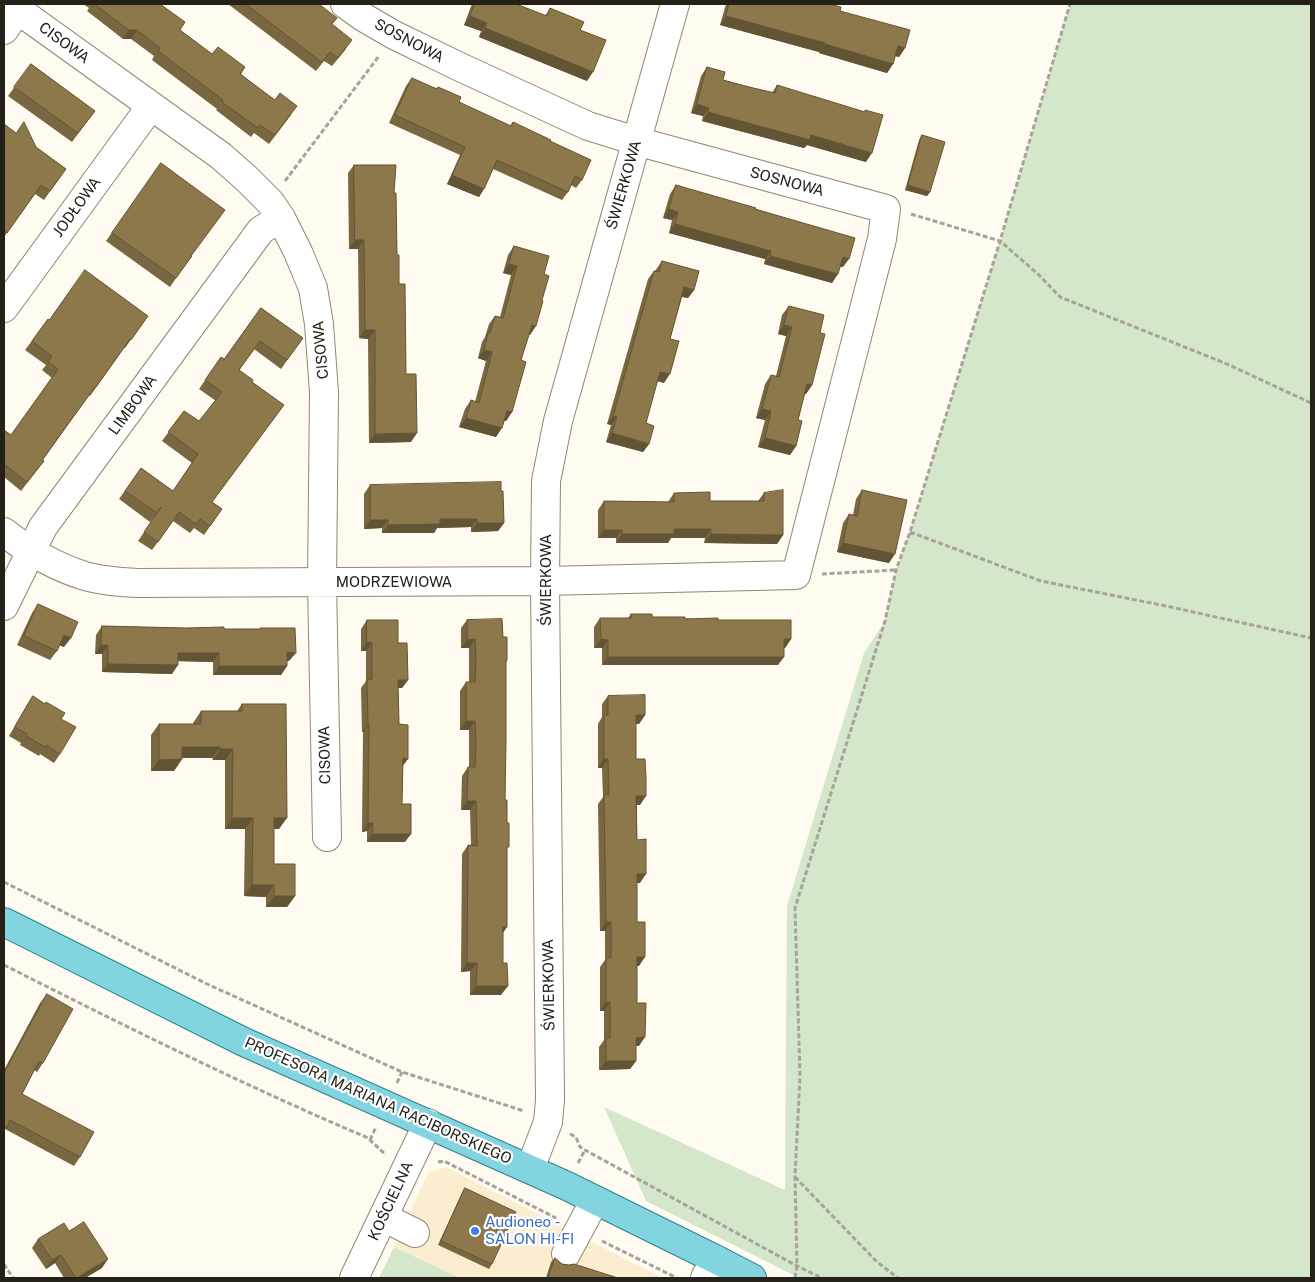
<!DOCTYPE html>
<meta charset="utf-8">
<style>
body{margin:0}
#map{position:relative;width:1315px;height:1282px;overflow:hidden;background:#fffbf1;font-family:"Public Sans",sans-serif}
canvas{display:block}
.frame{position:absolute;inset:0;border:5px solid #252119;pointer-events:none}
</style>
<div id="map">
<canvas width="1315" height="1282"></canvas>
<div class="frame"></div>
</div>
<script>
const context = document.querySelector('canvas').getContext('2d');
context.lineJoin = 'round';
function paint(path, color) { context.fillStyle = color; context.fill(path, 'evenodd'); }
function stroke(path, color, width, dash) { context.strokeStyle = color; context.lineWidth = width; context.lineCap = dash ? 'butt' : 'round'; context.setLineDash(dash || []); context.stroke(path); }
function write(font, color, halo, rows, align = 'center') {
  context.font = font + ' "Public Sans",sans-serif'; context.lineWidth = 4.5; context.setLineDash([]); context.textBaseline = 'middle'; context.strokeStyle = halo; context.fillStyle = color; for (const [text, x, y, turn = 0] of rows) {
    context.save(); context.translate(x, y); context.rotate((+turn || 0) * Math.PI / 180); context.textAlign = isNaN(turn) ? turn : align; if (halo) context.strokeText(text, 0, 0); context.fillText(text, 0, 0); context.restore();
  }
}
paint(new Path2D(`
 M446,1167L663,1278H460L394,1247L428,1173Z`), '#fbedcf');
paint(new Path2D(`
 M1070,4H1311V1278H799L646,1201L604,1107L785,1190L786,1030L787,906L864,653L885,621L896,570L910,532L1000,241Z
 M394,1247L460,1278H379Z`), '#d5e7cb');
const minor = new Path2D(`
 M8,4L18,10L221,156L247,179L270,202L281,218L298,252L313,288L319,324L324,392L322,582L327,837
 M4,30L18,10
 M4,308L151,106
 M4,532C28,551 56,567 85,576C102,581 120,582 138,583L545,581L796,575L882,239L886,209L636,141L588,126L460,67L394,35L363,17L345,4
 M4,606L43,527L261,230L281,218
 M530,1169L548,1122L550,1100L545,581L546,481L558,421L675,4
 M383,1217L415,1233
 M566,1254L595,1200
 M354,1278L428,1123
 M705,1278L715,1259`);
const major = new Path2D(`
 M4,922L244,1042L567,1186L715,1259L752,1278`);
stroke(minor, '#918772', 30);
stroke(major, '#2c828d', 30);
stroke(new Path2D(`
 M285,181L379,56
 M911,214L1000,241L1039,275L1060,297L1227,364L1311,403
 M910,532L1041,581L1166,606L1311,638
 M822,574L896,570
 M4,882L207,984L402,1072L524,1111
 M4,965C123,1025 243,1085 366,1137L370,1140L386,1155
 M397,1083L402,1072
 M570,1134L576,1137L580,1147L585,1150L797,1266L822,1278
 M370,1140L376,1127
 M438,1162L444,1161L556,1218
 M578,1163L585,1150
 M795,1177L877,1262L898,1278
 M602,1241L677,1278
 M4,1264L13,1278
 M795,1278L797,1266L795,1176L800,1076L795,908L885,621L896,570L910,532L1000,241L1070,4`), '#a7a39a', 3, [5, 2.5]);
stroke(minor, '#fff', 28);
stroke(major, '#82d4e0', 28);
paint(new Path2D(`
 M83,4H145L212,54L245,67L241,74L291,115L269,144L254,133L251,137L216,110L217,109L152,60L154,56L131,39H123L87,11L89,8Z
 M228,4H306L332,24L346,49L332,66L324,61L316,71Z
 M472,4H516L545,16L550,8L580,30L587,81L479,37L481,31L464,25Z
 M726,4H829L905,48L899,57L895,56L893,64L887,73L819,53V52L720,25Z
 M31,64L95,111L72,142L8,96Z
 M707,67L723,80L772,93L777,85L866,162L807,145L804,148L702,121L703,116L691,113L701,76Z
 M412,78L436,89L438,87L459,102L510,126L513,122L550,141L582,180L576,188L571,185L568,192L562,200L493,169L479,197L447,184L460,155L389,123L406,86Z
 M4,124L66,169L44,200L35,194L4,237Z
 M922,135L930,192L927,196L905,190L919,140Z
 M161,163L191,256L170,287L106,241Z
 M354,165L394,193L397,255L411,442L369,443L368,339L359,338L358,249H349L348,173Z
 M676,185L755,209L843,267H840L832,283L764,264L765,259L669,233L672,220L663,218L670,194Z
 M514,246L544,274L530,335H529L521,360L512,412L506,421H504L496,437L459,427L465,409L471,400L475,402L486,361L478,358L482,342L485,337L489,324L495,316L500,317L511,275L503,273L508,255Z
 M662,261L694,290L688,298L682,297L670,339L664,383L657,381L646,423L649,444L643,452L606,442L611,425L607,424L648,279L654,271H655Z
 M789,306L820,333L812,385L806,394H805L798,420L796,446L790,455L758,447L765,420L756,418L765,384L771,375L776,376L786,336L778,334L782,315Z
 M261,308L303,338L281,369L254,349L239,370L252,382L212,502L222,509L204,535L194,528L190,533L173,521L152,550L138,541L155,516L150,522L119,499L141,468L173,491L192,463L162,441L184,411L199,421L216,401L199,389L221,357L224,359Z
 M148,316L125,348H124L90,396L89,395L43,460L44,461L38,469L21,491L4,477V430L11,435L52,378L42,370L46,365L25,350L48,319L49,320Z
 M370,485L501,491L504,523L498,531L471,532V527L437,528L434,533H382V528L364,529V494Z
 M862,490L889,563L837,552L843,523L849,514L853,515L856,499Z
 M674,493L710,501H758L764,493L783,535L777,544L704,543L705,538H671L668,543H616V538H598V510L604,501L668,502Z
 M38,604L64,647L59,645L57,651L50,660L17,645L32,613Z
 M631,614L652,617L718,620L791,639L785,648H784L778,665H602V648H594V627L600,618H628Z
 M367,620L398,643L408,680L402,688H398L399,724L403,765L402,804L405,842H367V831L362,832L363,732H362L361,688L366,681V651H361V629Z
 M467,620L503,637L507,660L506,663L505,800L507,850L503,933L501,995H470V971L461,972L462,854L468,845H471L470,810H461L462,776L468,767H469V730H460V691L466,682H469V648H461V628Z
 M102,626L224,629H260V628L289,661H287V666L281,675H213V662L178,661L172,674L102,672V654H95L96,635Z
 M33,696L60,754L54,763L40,754L39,756L20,745L21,743L9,736L27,705Z
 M608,696L645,715L639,724H636V759L640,805H637V840L640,883H637V922L639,966H637V1003L639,1046H636V1061L630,1069L599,1070V1047L604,1040V1011H600V967L605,960V931H600L598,804L603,797L602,768H598V724L602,717V704Z
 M242,704L279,829H274V864L295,896L287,907H266V897L244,896L245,829H225V760H213L212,758H182V759L174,771H151V735L159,724H193V723L201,711H237Z
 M47,994L43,1063L37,1072L34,1070L22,1094L80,1157L74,1166L5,1129L4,1131V1070L40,1003Z
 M465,1188L492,1264L489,1269L438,1245L462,1193Z
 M69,1231L102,1268L85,1278H64L55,1263L46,1269L32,1248L38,1239Z
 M555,1258L562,1264L618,1278H546L551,1262Z`), '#786740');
paint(new Path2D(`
 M470,16L487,23L481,31L464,25Z
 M726,16L825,43L819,52L720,25Z
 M485,28L593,72L587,81L479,37Z
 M129,30H137L131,39H123Z
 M825,44L893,64L887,73L819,53Z
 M898,46L905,48L899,57L892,55Z
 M697,104L709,108L703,116L691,113Z
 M708,112L811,135L872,153L866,162L807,145L804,148L702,121Z
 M452,175L484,189L479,197L447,184Z
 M908,185L930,192L927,196L905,190Z
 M669,209L678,212L672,220L663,218Z
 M675,224L771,251L765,259L669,233Z
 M355,240H364L358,249H349Z
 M770,256L838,274L832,283L764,264Z
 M843,257L849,259L843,267L837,266Z
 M509,264L517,266L511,275L503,273Z
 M684,287L694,290L688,298L678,296Z
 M532,325L536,326L530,335L525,334Z
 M784,325L792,327L786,336L778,334Z
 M365,330H375L368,339L359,338Z
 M484,350L492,352L486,361L478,358Z
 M660,372L670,374L664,383L654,380Z
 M807,384L812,385L806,394L801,393Z
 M762,409L771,411L765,420L756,418Z
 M507,411L512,412L506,421L501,420Z
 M613,416L617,417L611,425L607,424Z
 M466,418L502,428L496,437L459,427Z
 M417,433L411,442L369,443L375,434Z
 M612,433L649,444L643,452L606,442Z
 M765,438L796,446L790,455L758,447Z
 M440,519H477L471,527L437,528L434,533H382L388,525Z
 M370,520H388L382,528L364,529Z
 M477,523H504L498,531L471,532Z
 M674,529H711L705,538H671L668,543H616L622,534Z
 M604,530H622L616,538H598Z
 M711,534L783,535L777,544L704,543Z
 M843,543L895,554L889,563L837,552Z
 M64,635L71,638L64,647L57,644Z
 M475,639L469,648H461L467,640Z
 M601,639L608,640L602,648H594Z
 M784,639H791L785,648L778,647Z
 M367,642L372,643L366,651H361Z
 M101,645H108L102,654H95Z
 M287,652L296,653L289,661H281Z
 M178,653H219L213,662L172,661Z
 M608,657H784L778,665H602Z
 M108,664L178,665L172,674L102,672Z
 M219,666H287L281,675H213Z
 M398,680H408L402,688H392Z
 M636,715H645L639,724H630Z
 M466,721H475L469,730H460Z
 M368,724H369L363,732H362Z
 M182,747H220L212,758H174Z
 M220,749H233L225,760H213Z
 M403,758L408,759L402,767Z
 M182,759L174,771H151L159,760Z
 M604,759H608L602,768H598Z
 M636,796H646L640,805H630Z
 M467,801H476L470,810H461Z
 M232,818H253L245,829H225Z
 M274,818H287L279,829H266Z
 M368,823H373L367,831L362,832Z
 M372,834H411L405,842H367Z
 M637,874H646L640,883H631Z
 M252,885H274L266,897L244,896Z
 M274,896H295L287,907H266Z
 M606,922H611L605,931H600Z
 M503,927H507L501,936Z
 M637,957H645L639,966H630Z
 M467,963H477L470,971L461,972Z
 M476,986H508L501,995H470Z
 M606,1002H610L604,1011H600Z
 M645,1037L639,1046H630L636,1038Z
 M606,1061H636L630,1069L599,1070Z
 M61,1255L55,1263L46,1269L52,1260Z
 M108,1259L102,1268L85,1278H77Z`), '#625434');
const building = new Path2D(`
 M95,4H145L147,5L148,4H160L185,22L180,30L212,54L218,47L245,67L240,74L275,100L280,93L297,106L275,135L260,125L258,128L222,102L223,100L158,51L160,48L137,30H129Z
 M246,4H319L337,18L332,24L352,40L338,58L330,52L322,62Z
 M475,4H516L547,16L550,8L584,22L580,30L606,40L593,72L485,28L487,23L470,16Z
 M729,4H829L841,7L840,11L910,30L905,48L898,46L893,64L825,44V43L726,16Z
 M31,64L95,111L78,133L14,87Z
 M707,67L725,72L723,80L749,87L775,93L777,85L865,112V110L883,115L872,153L811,135L810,140L708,112L709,108L697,104Z
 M412,78L437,89L438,87L461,97L459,102L511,126L513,122L551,140L550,141L591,160L582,180L575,176L568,192L497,160L484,189L452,175L465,147L395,115Z
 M24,122L36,147L66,169L50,191L41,185L7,233L4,230V124L16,133Z
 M922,135L945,142L930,192L908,185Z
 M161,163L225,210L191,256H192L176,278L112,233Z
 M354,165H396L394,193H396L397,255H399V284H405L406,374H416L417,433L375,434V330H365L364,240H355Z
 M676,185L756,208L755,209L855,238L849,259L843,257L838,274L770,256L771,251L675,224L678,212L669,209Z
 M514,246L549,256L544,274L549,276L542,300L543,301L536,326L532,325L521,360L526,362L512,412L507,411L502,428L466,418L471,400L479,403L492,352L484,350L488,333H490L495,316L503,318L517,266L509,264Z
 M662,261L699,271L694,290L684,287L670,339L679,341L670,374L660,372L646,423L654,426L649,444L612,433L617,417L613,416L654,271L659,272Z
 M85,270L148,316L131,340L130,339L96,387H95L42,460L44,461L27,482L4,464V430L11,435L58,369L48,362L52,356L32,341L48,319L49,320Z
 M789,306L824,315L820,333L825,334L812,385L807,384L798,420L802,421L796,446L765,438L771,411L762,409L771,375L779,377L792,327L784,325Z
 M261,308L303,338L287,360L260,341L239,370L253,380L252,382L284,405L212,502L222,509L210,526L200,519L196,524L179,512L158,542L144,532L161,507L157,513L125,491L141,468L173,491L198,454L168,432L184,411L199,421L222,392L205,380L221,357L224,359Z
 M501,482V491H503L504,523H477V519H440V524L388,525V520H370V485Z
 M783,490V535L711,534V529H674V534H622V530H604V501L674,502V493L710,492V501H764V493Z
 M862,490L907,500L895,554L843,543L849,514L857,516Z
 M38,604L78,622L71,638L64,635L57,651L24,636Z
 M631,614H652V617H685V619L718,618V620H791V639H784V657H608V640L601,639L600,618H631Z
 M502,619L503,637H507V660H506V741L505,800H507V823H509V847H507V927H503V963H507L508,986H476L477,963H467L468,845L477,846L476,801H467L468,767H475L476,741L475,721H466V682H475L476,660L475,639L467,640V620Z
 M367,620H398V643H407L408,680H398L399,724L408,725V759L403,758L402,804H411V834H372L373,823H368L369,724H368L367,680L372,679V643L367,642Z
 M102,626L186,628L224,627V629H260V628H295L296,653L287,652V666H219V653H178V665L108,664V645H101Z
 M645,695V715H636V759H645L646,777V796H636L637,840L646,839V874H637V922H645V957H637V1003H646L645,1037L636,1038V1061H606V1038H610V1002H606V958H611V922H606L604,795H609L608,759H604V715H608V696Z
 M33,696L45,704L46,702L65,713L61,719L76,727L60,754L46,745L45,747L26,736L27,734L15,727Z
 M242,704H286L287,818H274V864H295V896H274V885H252L253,818H232L233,749H220V747H182V759L159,760V724H201V711H242Z
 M47,994L73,1009L43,1063L39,1061L22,1094L94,1132L80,1157L10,1120L7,1127L4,1126V1073Z
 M465,1188L516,1212L492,1264L441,1241Z
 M84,1222L108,1259L77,1278H76L61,1255L52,1260L38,1239L64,1223L69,1231Z
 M555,1258L562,1264L569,1265L574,1264L618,1278H548Z`);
paint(building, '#8c784a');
stroke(building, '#625434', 1);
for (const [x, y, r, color] of [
 [475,1231,5,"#3f7fe0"]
]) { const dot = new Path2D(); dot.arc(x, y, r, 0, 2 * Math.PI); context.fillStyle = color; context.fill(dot); stroke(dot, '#fff', 2); }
write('15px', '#252119', '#fff', [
 ["SOSNOWA",409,41,28],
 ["CISOWA",64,43,36],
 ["SOSNOWA",787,182,15],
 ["ŚWIERKOWA",624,185,-74],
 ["JODŁOWA",77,207,-54],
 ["CISOWA",321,350,-95],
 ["LIMBOWA",133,405,-54],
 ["ŚWIERKOWA",546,580,-90],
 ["MODRZEWIOWA",394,582],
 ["CISOWA",325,755,-91],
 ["ŚWIERKOWA",549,985,-91],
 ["PROFESORA MARIANA RACIBORSKIEGO",378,1101,24],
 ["KOŚCIELNA",391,1201,-65]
]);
write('15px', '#366cbe', '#fff', [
 ["Audioneo -",485,1222],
 ["SALON HI-FI",485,1239]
], 'left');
</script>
